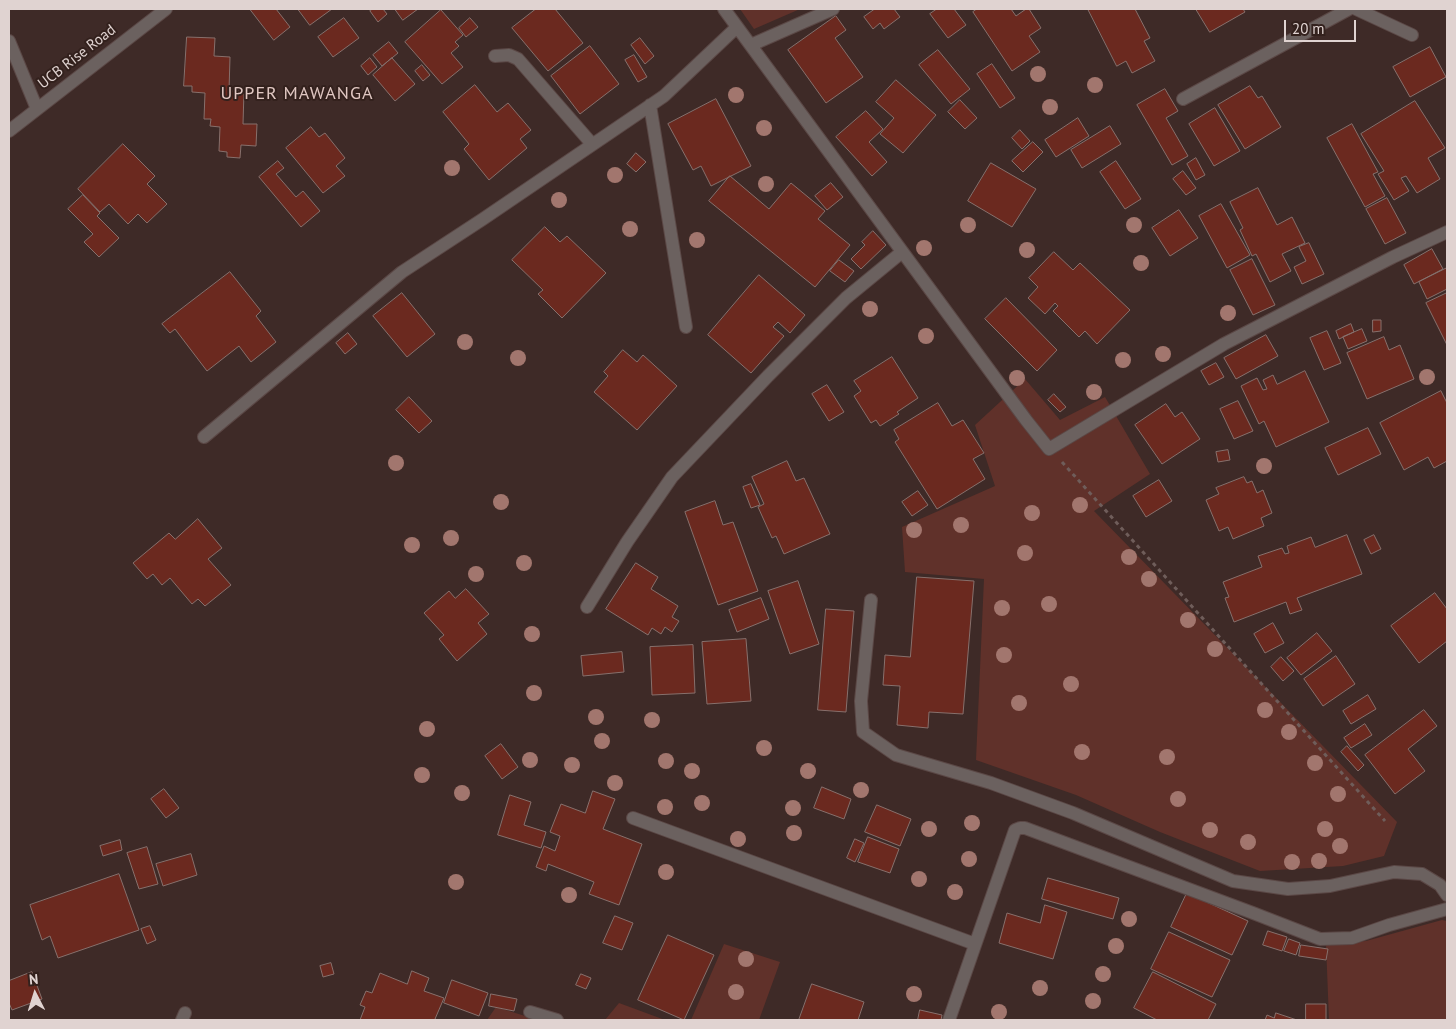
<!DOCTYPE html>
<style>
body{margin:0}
#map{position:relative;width:1456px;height:1029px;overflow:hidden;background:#3e2a27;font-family:"PT Sans",sans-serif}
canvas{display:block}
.frame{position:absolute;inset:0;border:10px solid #e0d3d1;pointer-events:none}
.north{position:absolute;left:10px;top:969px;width:50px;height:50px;-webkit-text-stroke:4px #33211d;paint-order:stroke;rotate:355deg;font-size:14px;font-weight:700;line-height:20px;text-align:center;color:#e0d3d1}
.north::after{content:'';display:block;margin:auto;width:18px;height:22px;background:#e0d3d1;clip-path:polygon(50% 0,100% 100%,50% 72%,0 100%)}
.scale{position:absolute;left:1284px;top:20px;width:72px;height:22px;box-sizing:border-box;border:2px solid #e0d3d1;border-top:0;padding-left:6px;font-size:15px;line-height:18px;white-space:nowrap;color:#e0d3d1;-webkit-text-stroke:4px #33211d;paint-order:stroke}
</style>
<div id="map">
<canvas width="1456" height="1029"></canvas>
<div class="frame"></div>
<div class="north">N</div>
<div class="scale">20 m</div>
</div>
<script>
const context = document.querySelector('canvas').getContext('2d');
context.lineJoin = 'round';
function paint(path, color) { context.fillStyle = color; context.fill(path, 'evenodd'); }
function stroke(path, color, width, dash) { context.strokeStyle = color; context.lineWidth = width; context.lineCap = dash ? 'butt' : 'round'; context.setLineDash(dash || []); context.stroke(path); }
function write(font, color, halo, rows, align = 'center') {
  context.font = font + ' "PT Sans",sans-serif'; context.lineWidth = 4; context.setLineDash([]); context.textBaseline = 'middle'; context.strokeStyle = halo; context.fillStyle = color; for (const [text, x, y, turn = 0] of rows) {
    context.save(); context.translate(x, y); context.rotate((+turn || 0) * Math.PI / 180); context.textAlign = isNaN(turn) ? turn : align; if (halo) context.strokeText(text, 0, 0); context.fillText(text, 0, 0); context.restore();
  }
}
paint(new Path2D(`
 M740,9H800L754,29Z
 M1025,379L1060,420L1105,397L1150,474L1094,511L1397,822L1384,856L1343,866L1260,871L1160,832L1076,795L976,760L984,579L905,572L902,527L995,486L975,425Z
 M1442,920L1447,921V1020H1329L1326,944L1366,941Z
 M724,944L780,962L759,1020H691Z
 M619,1003L665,1020H605Z
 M496,1007L538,1020H487Z`), '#60312a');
const building = new Path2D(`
 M250,9H276L290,27L274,40Z
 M298,9H332L310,25Z
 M373,9H383L387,14L378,22L370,11Z
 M395,9H418L403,20Z
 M536,9H555L583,43L548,71L512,28Z
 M875,9H894L900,17L884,29L880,23L873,29L864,17Z
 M937,9H954L966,25L948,38L930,14Z
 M977,9H1011L1016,16L1026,9H1029L1041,28L1029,36L1040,52L1012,71L973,12Z
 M1088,9H1135L1150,38L1144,41L1155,61L1132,73L1126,61L1117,66Z
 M1196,9H1243L1245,12L1210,32Z
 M441,10L463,35L455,42L459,46L451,53L463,67L442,84L405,42Z
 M836,16L846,30L835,38L863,77L826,103L788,50Z
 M344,18L359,38L333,57L318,37Z
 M470,18L478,27L466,37L459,28Z
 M187,37L215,38L214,56L230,57L229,91H244L243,124H257L256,146L241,145L240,158L227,157V152L219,151L220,127L210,126L211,119H204L205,93L192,92V86H184Z
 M640,38L654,56L645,64L631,45Z
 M389,42L398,53L382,66L373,55Z
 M590,46L619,84L580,114L551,76Z
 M1430,47L1446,77L1410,97L1393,67Z
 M938,50L970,89L951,104L919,65Z
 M634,55L647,77L638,82L625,60Z
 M370,58L377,67L368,75L361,66Z
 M392,58L415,84L395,101L373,75Z
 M992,64L1015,98L1000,108L977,74Z
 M422,65L430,75L423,81L415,71Z
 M896,80L936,115L903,153L880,134L894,118L876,102Z
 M475,85L497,112L508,103L531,130L520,139L527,148L489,180L464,149L469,144L443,112Z
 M1250,86L1258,98L1262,96L1281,127L1245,149L1218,105Z
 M1165,89L1178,111L1166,118L1188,156L1172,165L1137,105Z
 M716,99L751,166L711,186L701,166L693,170L668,124Z
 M960,100L977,118L965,129L948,112Z
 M1415,101L1445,148L1428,158L1440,179L1417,193L1406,176L1401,178L1409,191L1394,200L1378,174L1384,171L1361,134Z
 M1215,108L1240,151L1214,166L1189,124Z
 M866,111L883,129L869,142L887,162L872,176L836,137Z
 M1078,118L1089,136L1056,157L1045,140Z
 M1352,124L1378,172L1373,174L1385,196L1365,207L1327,138Z
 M1110,126L1121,144L1082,168L1071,150Z
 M311,127L319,137L325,133L345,158L336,166L345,176L323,193L286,148Z
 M1020,130L1030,141L1022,149L1012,138Z
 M1033,142L1043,152L1023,172L1012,161Z
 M123,144L155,176L147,184L167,204L147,223L138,214L128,224L109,204L100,212L78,189Z
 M636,153L646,162L636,172L627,164Z
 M1196,158L1205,175L1196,180L1187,164Z
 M278,161L284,168L276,174L296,197L303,191L320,211L301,227L259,177Z
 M1116,161L1141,199L1125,209L1100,172Z
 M991,163L1036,189L1012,227L968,201Z
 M1183,171L1196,188L1186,195L1173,179Z
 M730,176L769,209L791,183L825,211L818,219L850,245L815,287L709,201Z
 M831,183L843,197L827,210L815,196Z
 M1258,188L1277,225L1292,217L1305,243L1282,254L1291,271L1270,282L1256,254L1252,256L1240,230L1243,228L1230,202Z
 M83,195L100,213L97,216L119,238L99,257L84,242L93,234L68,209Z
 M1387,198L1406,233L1385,244L1366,209Z
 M1221,204L1250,255L1227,268L1199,216Z
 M1179,210L1198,238L1170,256L1152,228Z
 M545,227L560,242L567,236L606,273L562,318L538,294L543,290L512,260Z
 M873,231L886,245L861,269L851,259L865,245L862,242Z
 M1309,243L1324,274L1302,284L1294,267L1306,261L1299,247Z
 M1432,249L1443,269L1414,284L1404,265Z
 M1054,252L1073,270L1080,263L1130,310L1097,344L1085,331L1079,337L1053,311L1058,306L1055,303L1045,314L1028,298L1038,287L1029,278Z
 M1252,259L1275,305L1253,315L1230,270Z
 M839,260L854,271L845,282L830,271Z
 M1447,268V289L1427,299L1419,282Z
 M230,272L261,311L256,316L276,342L251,362L239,346L207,371L175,329L170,333L162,324Z
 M759,275L805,315L790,333L778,322L773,327L784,336L751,373L708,335Z
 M402,293L435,334L407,357L373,316Z
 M1447,293V345L1426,303Z
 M1006,298L1057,350L1037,371L985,319Z
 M1373,320H1381V331L1373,332Z
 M1351,324L1354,332L1339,339L1336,331Z
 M1362,329L1367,341L1348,349L1343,337Z
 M1327,331L1341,363L1324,370L1310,338Z
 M348,333L357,344L345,354L336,343Z
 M1266,335L1278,356L1236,379L1224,358Z
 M1384,337L1389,350L1400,345L1414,379L1367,399L1347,353Z
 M623,350L637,362L643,355L677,386L637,430L594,392L608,376L604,372Z
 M892,357L918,398L897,412L899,414L880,426L876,420L871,423L854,396L861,391L854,381Z
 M1216,363L1224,377L1209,385L1201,371Z
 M1305,371L1329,422L1276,447L1264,421L1259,424L1241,386L1257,378L1263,390L1267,389L1263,380L1273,375L1277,384Z
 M827,385L844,412L829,421L812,394Z
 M1441,391L1447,403V461L1434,468L1428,457L1404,470L1380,423Z
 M1054,394L1066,407L1060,412L1048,400Z
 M409,397L432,421L419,433L396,410Z
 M1238,401L1253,431L1234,439L1220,409Z
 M938,403L952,426L963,420L984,453L973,459L985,479L937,509L895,442L899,439L894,430Z
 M1166,404L1175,417L1182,412L1200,439L1162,464L1135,425Z
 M1368,428L1381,454L1338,475L1325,448Z
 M1228,450L1230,460L1218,462L1216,452Z
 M787,461L796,481L804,478L830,534L784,554L776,536L772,538L758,507L764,504L752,477Z
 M1244,477L1247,483L1252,481L1257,493L1263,490L1272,513L1261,518L1264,526L1233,539L1228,527L1219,531L1206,500L1219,494L1216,488Z
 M1159,480L1172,501L1146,517L1133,496Z
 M751,484L760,505L751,508L743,487Z
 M918,491L928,505L912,516L902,502Z
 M715,501L723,525L733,522L758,591L718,605L685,512Z
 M198,519L222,548L208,559L231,585L205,606L198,599L192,604L170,578L162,585L153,574L147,579L133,563L169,533L175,539Z
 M1347,535L1362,574L1297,598L1302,610L1290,614L1286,602L1234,622L1225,598L1229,597L1223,582L1262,567L1258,556L1282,548L1285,554L1289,553L1287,546L1311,537L1315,547Z
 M1374,535L1381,549L1371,554L1364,540Z
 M636,563L658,577L651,589L678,606L672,617L679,621L672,632L665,627L661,634L652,628L648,635L606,609Z
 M917,577L974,581L963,714L929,712L928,728L897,725L900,686L883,685L885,655L910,657Z
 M798,581L819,644L790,654L768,591Z
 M466,589L489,614L478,623L487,634L457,661L439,639L444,635L424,613L449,591L455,598Z
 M1435,593L1447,609V641L1419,663L1391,626Z
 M761,598L769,619L737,632L729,610Z
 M826,609L854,611L846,712L818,710Z
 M1273,623L1284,643L1265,653L1254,634Z
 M1317,633L1332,651L1301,675L1287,658Z
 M746,639L751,701L707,704L702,642Z
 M693,645L695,693L652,695L650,647Z
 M622,652L624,672L583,676L581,656Z
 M1336,656L1355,684L1323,706L1304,679Z
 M1281,657L1294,671L1283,681L1271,667Z
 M1368,695L1376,709L1351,724L1343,711Z
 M1424,710L1437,726L1408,749L1425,771L1395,794L1365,755Z
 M1365,724L1372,735L1351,748L1344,738Z
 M501,744L518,767L502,779L485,756Z
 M1347,746L1364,765L1358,771L1341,752Z
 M822,787L851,799L844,819L814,808Z
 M164,789L179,808L166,818L151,799Z
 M593,791L615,799L603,829L642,844L619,905L589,894L594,882L548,864L546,871L536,867L544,846L555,851L560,836L550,832L561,804L585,813Z
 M510,795L531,802L524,825L546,832L541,848L498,835Z
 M877,805L911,819L900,846L865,832Z
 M868,837L899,849L890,873L858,862Z
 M855,839L864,843L855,862L847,858Z
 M120,840L122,850L103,856L100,846Z
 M147,847L158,884L139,889L127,853Z
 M191,854L197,875L163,886L156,864Z
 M119,874L139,930L58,958L50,936L42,940L30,905Z
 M1048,878L1119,898L1113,919L1042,899Z
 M1187,893L1248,921L1232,955L1171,927Z
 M1045,905L1067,912L1053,959L999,943L1007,913L1040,923Z
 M615,916L633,923L622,950L603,943Z
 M150,926L156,940L147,944L141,929Z
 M1268,931L1287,937L1282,951L1263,945Z
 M1169,932L1230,960L1212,997L1151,969Z
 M668,935L714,955L684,1020L638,1000Z
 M1289,939L1300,943L1296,955L1284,951Z
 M1301,945L1328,949L1326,960L1299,956Z
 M331,963L334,974L323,977L320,966Z
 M412,971L429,978L424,991L444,998L435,1019L438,1020H360L365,1007L360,1005L366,991L372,993L380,973L407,984Z
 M32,972L42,999L12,1010L9,1003V981Z
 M1153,972L1216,1004L1208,1020H1157L1134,1008Z
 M581,974L591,978L586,989L576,985Z
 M452,980L488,993L479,1016L444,1003Z
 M812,984L864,1002L858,1020H799Z
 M491,994L517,999L514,1011L489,1006Z
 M1306,1004H1326V1020H1306Z
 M920,1010L942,1015L941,1020H918Z
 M1276,1013L1297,1020H1265L1267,1015L1274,1018Z`);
paint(building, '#6b291f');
stroke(building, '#87706c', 1);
const minor = new Path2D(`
 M724,9L1026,420L1049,449L1224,344L1393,257L1447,232
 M1356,9L1412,35
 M9,41L37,109
 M751,45L833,9
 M495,56L509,55L518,59L592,144
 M1183,99L1349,9
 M650,105L686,327
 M9,131L166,9
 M204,437L402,272L483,219L664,96L737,27
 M871,600L861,701L863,732L896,755L991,783L1073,813L1233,881L1288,889L1330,886L1394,872L1422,874L1440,885L1447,895
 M587,607L627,542L672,477L768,376L846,298L902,252
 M633,818L975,944
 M530,1012L557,1020
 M182,1020L185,1013
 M949,1020L1015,830L1020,828H1025L1253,913L1320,939L1352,938L1389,925L1447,909`);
stroke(minor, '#5b4846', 14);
stroke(new Path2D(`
 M1062,462L1385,821`), '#6f5d5a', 3, [4, 4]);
stroke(minor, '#6b615f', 12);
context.fillStyle = '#a2766e';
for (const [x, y] of [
 [1038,74],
 [1095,85],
 [736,95],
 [1050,107],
 [764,128],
 [452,168],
 [615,175],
 [766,184],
 [559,200],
 [968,225],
 [1134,225],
 [630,229],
 [697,240],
 [924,248],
 [1027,250],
 [1141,263],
 [870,309],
 [1228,313],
 [926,336],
 [465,342],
 [1163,354],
 [518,358],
 [1123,360],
 [1427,377],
 [1017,378],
 [1094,392],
 [396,463],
 [1264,466],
 [501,502],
 [1080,505],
 [1032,513],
 [961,525],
 [914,530],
 [451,538],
 [412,545],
 [1025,553],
 [1129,557],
 [524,563],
 [476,574],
 [1149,579],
 [1049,604],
 [1002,608],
 [1188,620],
 [532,634],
 [1215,649],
 [1004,655],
 [1071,684],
 [534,693],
 [1019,703],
 [1265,710],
 [596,717],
 [652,720],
 [427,729],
 [1289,732],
 [602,741],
 [764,748],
 [1082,752],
 [1167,757],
 [530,760],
 [666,761],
 [1315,763],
 [572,765],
 [692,771],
 [808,771],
 [422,775],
 [615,783],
 [861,790],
 [462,793],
 [1338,794],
 [1178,799],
 [702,803],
 [665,807],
 [793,808],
 [972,823],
 [929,829],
 [1325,829],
 [1210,830],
 [794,833],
 [738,839],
 [1248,842],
 [1340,846],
 [969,859],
 [1319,861],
 [1292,862],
 [666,872],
 [919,879],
 [456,882],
 [955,892],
 [569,895],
 [1129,919],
 [1116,946],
 [746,959],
 [1103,974],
 [1040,988],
 [736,992],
 [914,994],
 [1093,1001],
 [999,1012]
]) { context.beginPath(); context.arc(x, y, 8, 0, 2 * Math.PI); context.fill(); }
write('15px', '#e0d3d1', '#33211d', [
 ["UCB Rise Road",77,57,-38]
]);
context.letterSpacing = '1px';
write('18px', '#e0c7c2', '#33211d', [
 ["UPPER MAWANGA",297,94]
]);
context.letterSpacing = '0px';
</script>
